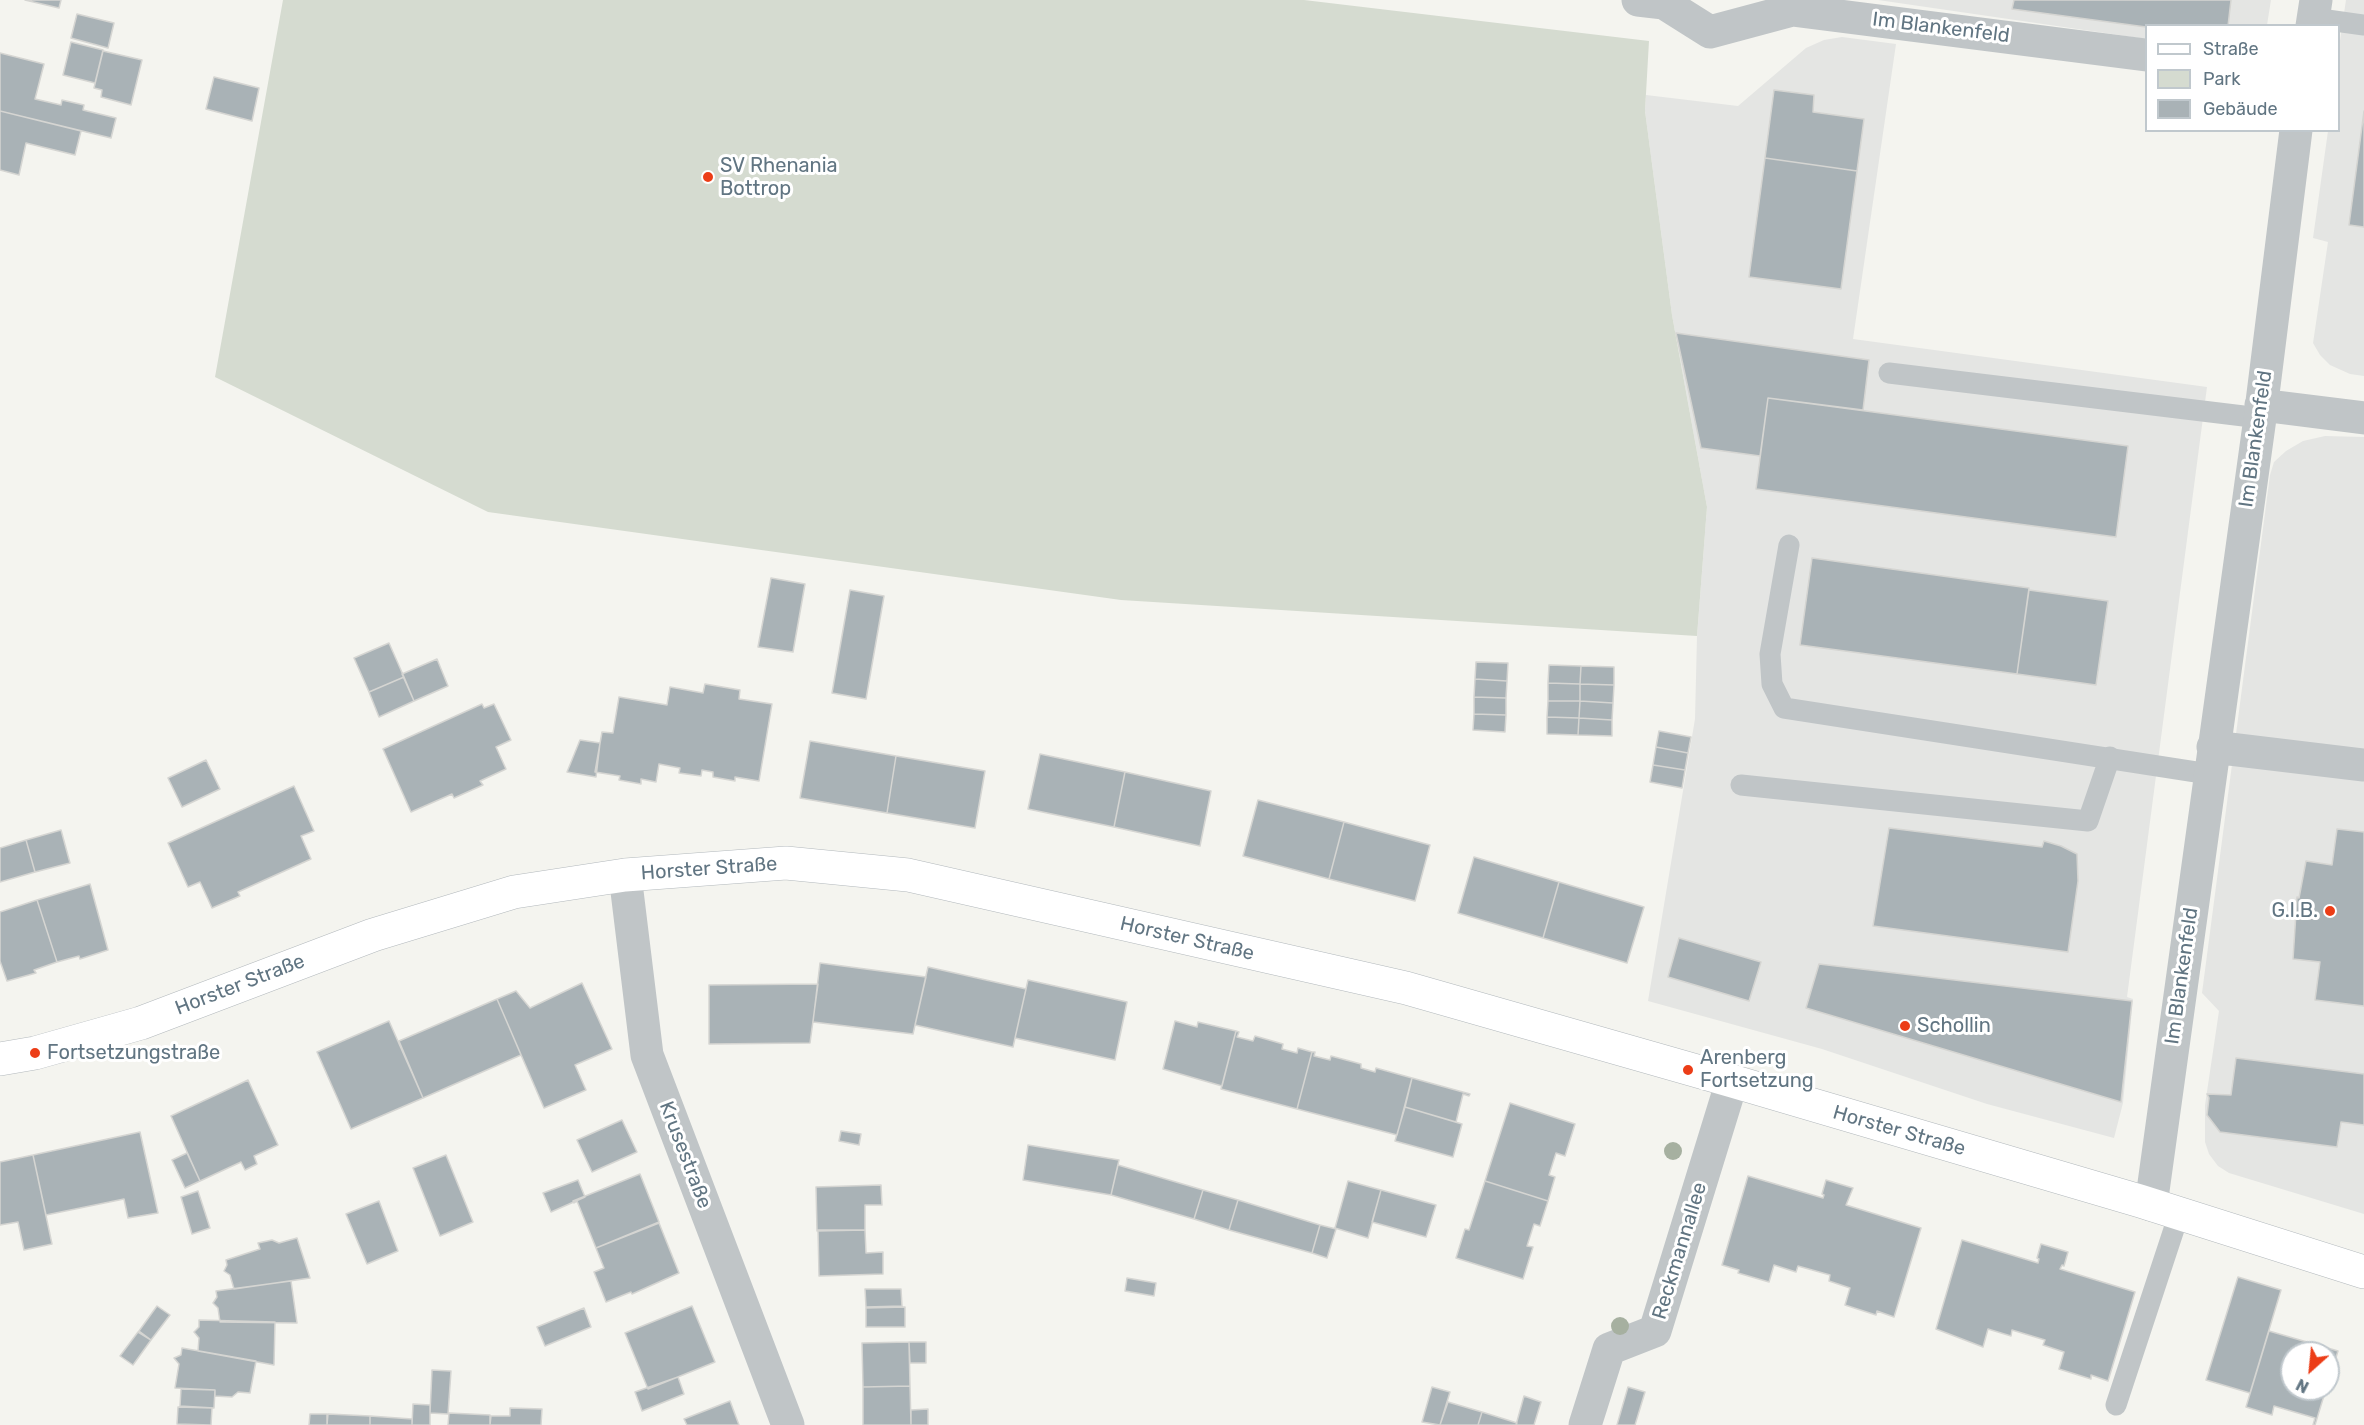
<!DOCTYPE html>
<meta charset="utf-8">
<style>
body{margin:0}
#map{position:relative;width:2364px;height:1425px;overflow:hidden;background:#f4f4ef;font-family:Rubik,sans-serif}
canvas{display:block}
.legend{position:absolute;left:2145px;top:24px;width:195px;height:108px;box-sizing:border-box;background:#fff;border:2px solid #c0c8cd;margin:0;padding:8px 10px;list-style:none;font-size:18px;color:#617582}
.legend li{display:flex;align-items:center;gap:12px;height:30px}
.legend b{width:30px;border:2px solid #c0c8cd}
.north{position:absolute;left:2280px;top:1341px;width:60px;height:60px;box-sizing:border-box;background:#fff;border:2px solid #c0c8cd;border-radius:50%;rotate:207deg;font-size:16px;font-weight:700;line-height:24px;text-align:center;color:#617582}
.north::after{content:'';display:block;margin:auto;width:21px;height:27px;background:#ec3d17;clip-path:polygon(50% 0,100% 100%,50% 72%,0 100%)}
</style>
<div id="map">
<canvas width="2364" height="1425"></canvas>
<ul class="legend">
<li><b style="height:8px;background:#fff"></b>Straße</li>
<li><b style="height:16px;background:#d5dbd0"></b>Park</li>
<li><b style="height:16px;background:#a9b2b6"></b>Gebäude</li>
</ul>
<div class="north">N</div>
</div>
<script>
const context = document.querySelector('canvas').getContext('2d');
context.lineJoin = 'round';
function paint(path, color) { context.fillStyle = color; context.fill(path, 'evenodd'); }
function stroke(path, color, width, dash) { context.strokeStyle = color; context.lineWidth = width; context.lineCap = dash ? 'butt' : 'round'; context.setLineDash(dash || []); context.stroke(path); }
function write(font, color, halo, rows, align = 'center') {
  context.font = font + ' Rubik,sans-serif'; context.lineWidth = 6; context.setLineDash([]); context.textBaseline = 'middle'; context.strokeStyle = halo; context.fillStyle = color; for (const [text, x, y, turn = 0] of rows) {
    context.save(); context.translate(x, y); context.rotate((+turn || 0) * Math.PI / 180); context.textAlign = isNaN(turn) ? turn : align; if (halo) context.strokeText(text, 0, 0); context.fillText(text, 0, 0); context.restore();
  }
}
paint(new Path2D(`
 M1878,0H2271L2267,25L2146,26V39Z
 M2346,0H2364V376L2350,374L2330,365L2320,355L2313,343L2328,242L2313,238L2328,131L2338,130V54Z
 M1842,37L1896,44L1853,339L2207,387L2127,997L2133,999L2123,1103L2114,1138L1987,1104L1822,1049L1648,1001L1695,719L1697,636L1707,507L1672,315L1645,111L1646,95L1738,106L1806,48L1824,40Z
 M2325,436L2364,437V1214L2229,1173L2218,1166L2209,1154L2205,1142V1105L2219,1011L2202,993L2270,475L2274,462L2286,451L2303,441Z`), '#e4e5e3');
paint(new Path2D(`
 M283,0H1304L1649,41L1645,111L1672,315L1707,507L1697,636L1121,600L488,512L215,377Z`), '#d5dbd0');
const building = new Path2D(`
 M25,0H61L59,8Z
 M2014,0H2231L2228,26L2146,27L2012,9Z
 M77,14L114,23L108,48L71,38Z
 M71,42L103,50L95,83L63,75Z
 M103,51L142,60L131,105L101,97L102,90L94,88Z
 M0,53L44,64L35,99L61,105L62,100L84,105L83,110L116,118L111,138L0,111Z
 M214,77L259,88L252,121L206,109Z
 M1774,90L1814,95L1813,112L1864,119L1857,171L1765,158Z
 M0,111L81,131L75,155L26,143L19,175L0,170Z
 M2364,111V227L2349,225Z
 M1765,158L1857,171L1841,289L1749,277Z
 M1676,333L1869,360L1863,410L1768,398L1760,456L1701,448Z
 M1768,398L2128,446L2116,537L1756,489Z
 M1812,558L2029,588L2017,674L1800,645Z
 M771,578L805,584L793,652L758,647Z
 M850,590L884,596L866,699L832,693Z
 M2029,590L2108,601L2096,685L2017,674Z
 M389,643L404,677L369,692L354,658Z
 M437,659L448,686L414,701L402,674Z
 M1476,662L1508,663L1507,681L1475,679Z
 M1549,665L1581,666L1580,684L1548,683Z
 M1581,666L1614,667V685L1580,684Z
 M404,677L414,701L379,717L369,692Z
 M1475,679L1507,681L1506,698L1474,697Z
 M1548,683L1580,684V701H1548Z
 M705,684L740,690L739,699L772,704L759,781L735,777V781L713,777V772L702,770L701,776L679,773L680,768L659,764L656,782L641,779V784L619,780L620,776L595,772L602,732L613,733L619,697L667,705L670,687L703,693Z
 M1580,684L1614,685L1613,703L1580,701Z
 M1474,697L1506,698V715L1474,714Z
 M1548,701H1580L1579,718L1547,717Z
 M1580,701L1613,703L1612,720L1579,718Z
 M482,704L484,708L494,704L511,740L496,747L506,769L480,781L483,785L454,798L452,794L411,812L383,749Z
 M1474,714L1506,715L1505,732L1473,730Z
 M1547,717L1579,718L1578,735L1547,734Z
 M1579,718L1612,720V736L1578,735Z
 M1659,731L1691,737L1688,753L1656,747Z
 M580,740L600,743L596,777L567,772Z
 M810,741L896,756L887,813L800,798Z
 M1656,747L1688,753L1685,770L1653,765Z
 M1040,754L1125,772L1114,827L1028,809Z
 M896,756L985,771L975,828L887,813Z
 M206,760L220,789L182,807L168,778Z
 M1653,765L1685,770L1682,788L1650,782Z
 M1125,772L1211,791L1200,846L1114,827Z
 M294,786L314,831L301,836L311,859L238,892L240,896L212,908L200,882L188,887L168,843Z
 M1258,800L1344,822L1329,879L1243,856Z
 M1344,822L1430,845L1415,901L1329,879Z
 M1889,828L2042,847L2044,841L2061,846L2077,854L2078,881L2068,952L1873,926Z
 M2337,829L2364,832V1006L2315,1000L2320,962L2293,959L2297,897L2299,898L2306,861L2332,865Z
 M61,830L70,863L35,872L26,840Z
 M26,840L35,872L0,882V848Z
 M1474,857L1559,882L1543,938L1458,913Z
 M1559,882L1644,907L1627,963L1543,938Z
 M90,884L108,950L80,959L79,956L57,962L37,900Z
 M37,900L57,962L34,970L36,973L7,981L0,961V912Z
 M1679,938L1761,962L1749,1001L1668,977Z
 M820,963L926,977L913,1034L813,1022Z
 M1819,964L2132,1001L2121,1102L1806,1008Z
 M928,967L1026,989L1013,1047L915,1025Z
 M1028,980L1127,1002L1115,1060L1015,1038Z
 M582,983L612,1049L575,1065L586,1090L544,1108L497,999L516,991L530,1008Z
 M818,984L810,1043L709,1044V985Z
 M497,999L521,1055L423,1098L399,1041Z
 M389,1021L423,1098L351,1129L317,1052Z
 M1175,1021L1197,1027L1198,1022L1236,1031L1222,1086L1163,1069Z
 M1236,1031L1239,1032L1237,1037L1253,1041L1255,1036L1283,1044L1282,1049L1297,1053L1298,1048L1312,1052L1297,1109L1221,1089Z
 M1312,1052H1315L1314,1056L1330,1060L1331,1056L1361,1064V1068L1375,1072L1376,1068L1412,1078L1397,1135L1297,1109Z
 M2236,1058L2364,1074V1125L2341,1122L2337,1147L2220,1132L2207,1115L2209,1098L2207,1094L2231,1095Z
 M1412,1078L1470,1094L1469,1096L1463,1094L1456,1122L1405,1107Z
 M248,1080L278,1145L254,1156L257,1164L245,1170L241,1162L200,1181L171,1116Z
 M1510,1103L1575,1124L1565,1156L1556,1153L1549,1175L1555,1177L1548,1201L1485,1181Z
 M1405,1107L1462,1124L1453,1157L1395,1141Z
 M622,1120L637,1152L592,1172L577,1140Z
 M841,1131L861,1134L859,1145L839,1141Z
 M140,1132L158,1213L128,1218L124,1199L46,1215L33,1155Z
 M1028,1145L1119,1160L1111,1195L1023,1180Z
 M187,1153L200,1181L185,1188L172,1160Z
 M33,1155L52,1244L24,1250L18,1222L0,1225V1162Z
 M446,1155L473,1222L440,1236L413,1168Z
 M1118,1165L1203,1190L1194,1219L1111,1195Z
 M640,1174L659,1222L596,1248L577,1201L574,1203L573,1201Z
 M1748,1176L1823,1198L1824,1195L1822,1194L1826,1180L1853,1188L1846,1205L1921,1228L1894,1317L1877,1311L1876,1315L1845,1305L1850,1288L1829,1281L1830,1275L1798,1266L1796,1272L1774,1265L1769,1282L1738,1273L1739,1270L1722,1265Z
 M578,1180L585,1197L551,1212L543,1193Z
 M1348,1181L1381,1190L1368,1238L1335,1228Z
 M1485,1181L1548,1201L1540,1226L1534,1224L1527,1246L1533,1247L1523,1279L1456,1258L1465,1229L1469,1230Z
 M881,1185L882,1205H865V1230L817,1231L816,1187Z
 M1203,1190L1238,1200L1229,1230L1194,1219Z
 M1381,1190L1436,1205L1426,1237L1372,1222Z
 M198,1191L210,1228L192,1234L181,1197Z
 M1238,1200L1320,1225L1312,1253L1229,1230Z
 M379,1201L398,1251L367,1264L346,1214Z
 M659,1223L679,1273L632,1294L631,1292L606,1302L594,1272L604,1268L596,1248Z
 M1320,1225L1336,1229L1327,1258L1312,1253Z
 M818,1230H865L866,1253L883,1252V1274L819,1276Z
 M297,1238L310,1278L234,1289L230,1275L224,1271L227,1265L226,1260L260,1249L258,1243L272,1240L279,1243Z
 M1962,1240L2038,1263L2039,1259L2037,1258L2041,1244L2068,1252L2064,1266L2062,1265L2060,1269L2135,1292L2108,1381L2091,1375V1379L2059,1369L2064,1352L2043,1345L2045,1340L2012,1330L2011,1336L1988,1329L1983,1347L1936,1329Z
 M2238,1277L2281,1290L2250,1393L2206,1380Z
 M1127,1278L1156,1283L1154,1296L1125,1291Z
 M291,1281L297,1323L220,1322L218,1308L213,1303L217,1297L216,1291Z
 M865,1289H901L902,1306L866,1307Z
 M157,1306L170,1315L151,1340L139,1331Z
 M692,1306L715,1362L648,1389L625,1333Z
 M905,1307V1327H866V1308Z
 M584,1308L591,1327L545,1346L537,1327Z
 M199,1320L275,1322L274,1365L198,1351L199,1338L194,1332L199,1327Z
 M2269,1331L2338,1351L2328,1383V1353H2292V1389H2326L2315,1425H2313L2315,1418L2274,1406L2272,1415L2246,1407Z
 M138,1332L151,1340L133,1365L120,1356Z
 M909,1342H926V1363H910Z
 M909,1342L910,1386L863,1387L862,1343Z
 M182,1348L256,1361L250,1393L238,1392L232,1397L215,1396V1390L175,1388L179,1364L174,1358L181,1355Z
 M432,1370L451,1371L448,1414L430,1413Z
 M678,1377L684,1394L642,1411L635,1392Z
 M910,1386L911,1425H863V1387Z
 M1432,1387L1450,1392L1440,1425L1422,1422Z
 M1628,1387L1645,1392L1635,1425H1617Z
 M181,1389L215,1390L214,1408L180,1406Z
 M1524,1396L1541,1402L1534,1425H1516Z
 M730,1401L739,1425H687L684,1419Z
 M1448,1402L1482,1412L1478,1425H1440Z
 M413,1404L430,1405V1425H412Z
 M178,1407L212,1408L211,1425L177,1424Z
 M510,1408L542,1409L541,1425H490L491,1416H510Z
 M928,1409V1425H911V1410Z
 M1482,1412L1517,1423L1516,1425H1478Z
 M449,1413L490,1415V1425H448Z
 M310,1414H327V1425H309Z
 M328,1414L370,1416V1425H327Z
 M370,1416L412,1419V1425H370Z`);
paint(building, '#a9b2b6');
stroke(building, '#d5d5d2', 1.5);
const secondary = new Path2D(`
 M0,1059L35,1053L141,1023L373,935L514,892L625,875L786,863L908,875L1406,988L1732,1081L2140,1201L2364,1272`);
stroke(secondary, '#b2b8bc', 34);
stroke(new Path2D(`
 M2313,18L2364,25
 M1889,373L2260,418
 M1789,545L1770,654L1772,684L1784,708L2209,774
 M1741,785L2088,821L2110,757
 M2116,1405L2179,1214`), '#c0c5c7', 21);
stroke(new Path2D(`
 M1638,0L1664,3L1710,32L1792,10L2146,55
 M2312,26L2316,0
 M2261,405L2364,418
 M2213,747L2364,765
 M625,875L647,1055L788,1425
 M2151,1205L2260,418L2296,130
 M1585,1425L1609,1349L1655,1331L1732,1081`), '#c0c5c7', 33);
stroke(secondary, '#fff', 33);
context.fillStyle = '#a6b0a0';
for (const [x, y] of [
 [1673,1151],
 [1620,1326]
]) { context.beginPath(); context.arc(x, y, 9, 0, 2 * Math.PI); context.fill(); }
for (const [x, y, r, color] of [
 [708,177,6,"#ec3d17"],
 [2330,911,6,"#ec3d17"],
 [1905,1026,6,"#ec3d17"],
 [35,1053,6,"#ec3d17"],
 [1688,1070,6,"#ec3d17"]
]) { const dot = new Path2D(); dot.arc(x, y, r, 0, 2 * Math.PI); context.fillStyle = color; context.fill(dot); stroke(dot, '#fff', 2); }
write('20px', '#617582', '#fff', [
 ["Im Blankenfeld",1941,28,7],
 ["Im Blankenfeld",2256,439,-82],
 ["Horster Straße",709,869,-4],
 ["Horster Straße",1187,939,13],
 ["Im Blankenfeld",2182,976,-82],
 ["Horster Straße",240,985,-21],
 ["Horster Straße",1899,1131,16],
 ["Krusestraße",685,1155,69],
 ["Reckmannallee",1680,1251,-73]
]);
write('20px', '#617582', '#fff', [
 ["SV Rhenania",720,166],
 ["Bottrop",720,189],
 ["G.I.B.",2318,911,"right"],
 ["Schollin",1917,1026],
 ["Fortsetzungstraße",47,1053],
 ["Arenberg",1700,1058],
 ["Fortsetzung",1700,1081]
], 'left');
</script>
